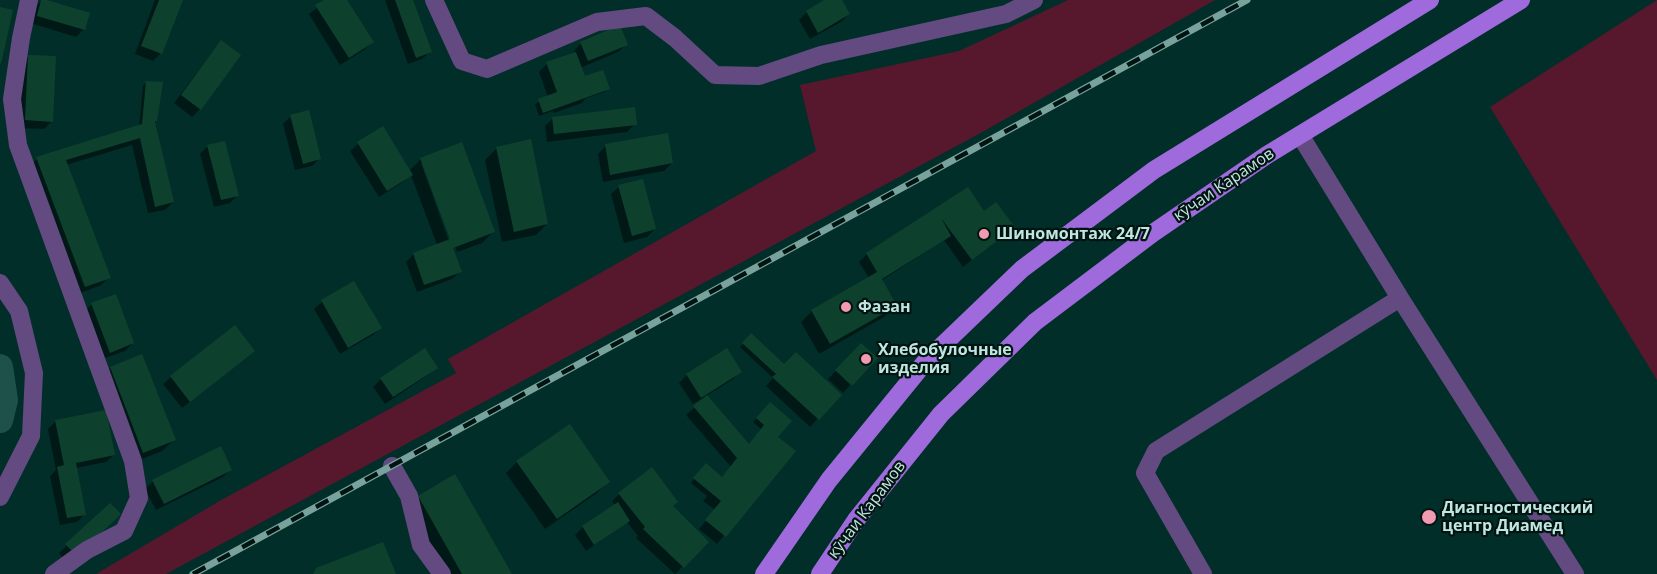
<!DOCTYPE html>
<meta charset="utf-8">
<style>
body{margin:0}
canvas{display:block;background:#012e29}
</style>
<canvas width="1657" height="574"></canvas>
<script>
const context = document.querySelector('canvas').getContext('2d');
context.lineJoin = 'round';
function paint(path, color) { context.fillStyle = color; context.fill(path, 'evenodd'); }
function stroke(path, color, width, dash) { context.strokeStyle = color; context.lineWidth = width; context.lineCap = dash ? 'butt' : 'round'; context.setLineDash(dash || []); context.stroke(path); }
function write(font, color, halo, rows, align = 'center') {
  context.font = font + ' "Open Sans",sans-serif'; context.lineWidth = 4.5; context.setLineDash([]); context.textBaseline = 'middle'; context.strokeStyle = halo; context.fillStyle = color; for (const [text, x, y, turn = 0] of rows) {
    context.save(); context.translate(x, y); context.rotate((+turn || 0) * Math.PI / 180); context.textAlign = isNaN(turn) ? turn : align; if (halo) context.strokeText(text, 0, 0); context.fillText(text, 0, 0); context.restore();
  }
}
paint(new Path2D(`
 M1068,0H1215L986,130L166,574H96L223,499L456,373L448,359L816,151L800,85L959,51Z
 M1657,0V380L1490,107Z`), '#57172d');
paint(new Path2D(`
 M42,0L84,29L76,37L30,23L34,8Z
 M155,0H181L161,53L153,61L135,54Z
 M327,0H345L372,42L364,50L340,65L309,14Z
 M385,0H411L430,52L422,59L408,64Z
 M827,0H841L849,14L841,22L810,39L799,20L807,12Z
 M581,43L626,45L618,52L580,68L584,79L608,88L605,92L586,98L582,103L554,113L553,111L539,116L535,104L548,97L539,72L547,64L575,54L574,51Z
 M214,50L200,109L192,117L174,103Z
 M29,56L52,121L44,129L18,128L21,64Z
 M147,82L173,202L165,210L148,213L132,145L66,165L109,277L101,285L78,294L29,167L37,159L139,127L143,86Z
 M291,116L320,158L312,166L295,170L283,124Z
 M553,118L635,124L627,132L547,142L545,126Z
 M358,144L409,171L421,159L493,232L482,243L457,252L424,163H421L460,272L452,279L417,292L406,262L414,254L437,245L411,175L403,182L379,197L350,151Z
 M208,146L238,195L230,203L214,207L200,154Z
 M606,146L672,163L664,171L603,182L598,154Z
 M497,148L547,224L536,235L502,242L485,160Z
 M619,187L655,229L647,237L624,243L611,194Z
 M968,189L984,213L1013,227L963,267L944,240L881,281L895,305L884,317L819,354L801,322L812,311L869,278L859,262L867,254Z
 M354,283L380,328L373,335L340,354L314,309L322,302Z
 M92,304L133,343L125,351L102,359L84,312Z
 M751,335L784,366L840,395L810,427L766,386L773,378L740,347Z
 M861,345L876,358L843,393L828,379Z
 M253,351L182,408L163,384L171,377Z
 M436,367L428,375L385,404L373,387L381,379Z
 M110,368L174,440L162,451L132,463L99,379Z
 M740,372L732,380L706,396L748,445L762,430L753,422L770,404L776,437L794,451L717,544L699,529L715,510L703,501L707,496L691,483L702,469L722,478L731,467L686,415L702,401L701,399L693,404L679,383L687,375Z
 M56,421L114,455L106,462L76,468L85,514L77,522L60,525L50,476L56,470L48,429Z
 M517,462L608,482L597,493L545,529L506,473Z
 M231,469L223,477L156,510L145,489L153,481Z
 M619,494L671,507L707,542L675,574L636,538L638,536L627,522L586,551L575,535L583,527L615,506L612,501Z
 M419,497L510,574H445L407,508Z
 M110,505L68,563L59,553Z`), '#0007');
stroke(new Path2D(`
 M0,367L5,400L0,420`), '#1e514a', 26);
paint(new Path2D(`
 M41,0H47L90,13L85,30L37,16Z
 M159,0H183L162,54L141,46Z
 M324,0H347L374,42L349,58L315,5Z
 M395,0H413L432,52L416,58Z
 M824,0H842L850,14L818,33L806,11Z
 M0,7L13,10L1,64L0,63Z
 M620,25L628,45L588,61L580,42Z
 M221,40L241,55L201,110L181,95Z
 M576,52L585,76L603,70L610,89L543,113L538,99L557,92L546,62Z
 M28,55L56,56L53,122L25,120Z
 M146,81L163,82L157,121H155L174,202L155,207L140,138L66,160L111,278L85,287L36,157L142,124Z
 M635,107L637,125L554,134L552,117Z
 M309,110L321,159L303,164L290,115Z
 M383,126L413,175L387,191L357,142Z
 M668,133L673,163L610,175L605,144Z
 M531,139L548,224L514,232L496,147Z
 M225,141L239,196L221,200L207,145Z
 M462,142L495,232L453,248L462,272L424,285L413,253L450,239L420,158Z
 M643,179L656,229L632,236L618,185Z
 M968,187L984,211L996,202L1015,227L972,260L941,218L951,236L882,279L897,306L830,344L811,310L877,272L866,253Z
 M354,281L382,328L348,348L321,300Z
 M116,294L134,343L110,353L91,303Z
 M235,325L255,351L190,402L170,376Z
 M751,333L784,364L796,352L842,395L819,420L772,377L776,374L742,343Z
 M861,343L878,358L852,386L835,370Z
 M425,348L438,368L393,397L380,378Z
 M727,348L742,372L701,398L686,374Z
 M142,354L176,440L143,453L110,367Z
 M707,395L749,444L764,425L756,418L770,402L792,421L778,437L796,451L726,537L705,520L721,501L693,478L706,463L722,477L737,458L693,406Z
 M106,410L115,455L76,463L86,515L67,518L57,467L64,465L55,420Z
 M570,424L610,482L557,519L516,461Z
 M221,446L232,470L164,504L152,480Z
 M652,467L678,502L673,506L709,542L684,568L643,529L645,527L618,493Z
 M455,474L512,574H462L418,496Z
 M618,502L630,521L594,545L582,526Z
 M110,503L121,514L77,556L65,544Z
 M383,542L396,574H313L316,568Z`), '#0e412d');
stroke(new Path2D(`
 M29,0L21,38L12,99L18,145L133,461L139,498L124,531L87,550L54,574
 M434,0L462,61L487,69L597,22L646,16L675,38L715,75L759,76L821,55L1006,14L1034,0
 M0,283L19,311L34,373L31,436L0,497
 M1400,298L1575,574
 M392,466L409,496L421,545L442,574
 M1203,574L1145,473L1156,451L1400,298L1300,135`), '#634b81', 18);
stroke(new Path2D(`
 M764,574L829,480L926,361L1022,269L1154,170L1430,0
 M820,574L856,520L941,414L1035,322L1153,233L1267,155L1521,0`), '#9f6adb', 18);
const rail = new Path2D(`
 M193,574L1247,0`);
stroke(rail, '#7aa29c', 7);
stroke(rail, '#001411', 4.5, [14]);
for (const [x, y, r, color] of [
 [984,234,6,"#f29ab0"],
 [846,307,6,"#f29ab0"],
 [866,359,6,"#f29ab0"],
 [1429,517,8,"#f29ab0"]
]) { const dot = new Path2D(); dot.arc(x, y, r, 0, 2 * Math.PI); context.fillStyle = color; context.fill(dot); stroke(dot, '#001411', 2); }
write('16px', '#c1e6df', '#001411', [
 ["кӯчаи Карамов",1224,185,-34],
 ["кӯчаи Карамов",867,510,-53]
]);
write('bold 16px', '#c1e6df', '#001411', [
 ["Шиномонтаж 24/7",996,234],
 ["Фазан",858,307],
 ["Хлебобулочные",878,350],
 ["изделия",878,368],
 ["Диагностический",1442,508],
 ["центр Диамед",1442,526]
], 'left');
</script>
